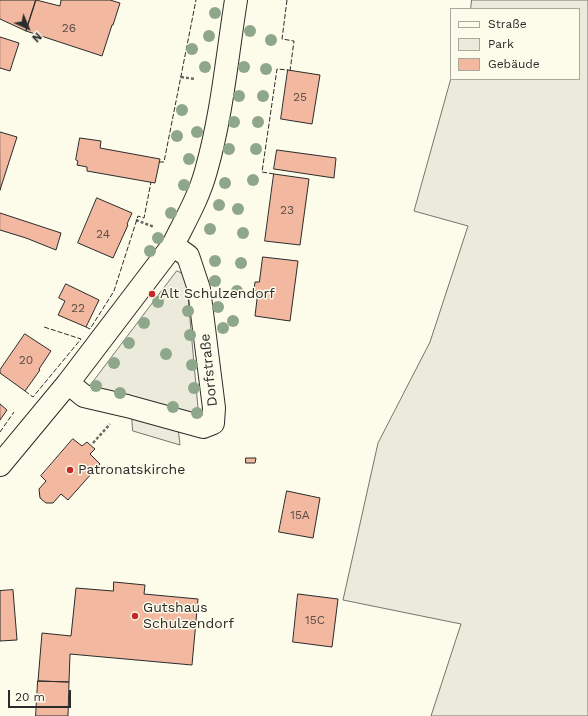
<!DOCTYPE html>
<meta charset="utf-8">
<style>
body{margin:0}
#map{position:relative;width:588px;height:716px;overflow:hidden;background:#fdfbea;font-family:"Work Sans",sans-serif}
canvas{display:block}
.legend{position:absolute;left:450px;top:8px;width:130px;height:72px;box-sizing:border-box;background:#fdfbea;border:1px solid #a9a89e;margin:0;padding:5px 7px;list-style:none;font-size:12px;color:#2b2b2b}
.legend li{display:flex;align-items:center;gap:8px;height:20px}
.legend b{width:20px;border:1px solid #a9a89e}
.north{position:absolute;left:8px;top:8px;width:40px;height:40px;-webkit-text-stroke:3px #fdfbea;paint-order:stroke;rotate:136deg;font-size:11px;font-weight:700;line-height:16px;text-align:center;color:#2b2b2b}
.north::after{content:'';display:block;margin:auto;width:14px;height:18px;background:#2b2b2b;clip-path:polygon(50% 0,100% 100%,50% 72%,0 100%)}
.scale{position:absolute;left:8px;top:690px;width:63px;height:18px;box-sizing:border-box;border:2px solid #2b2b2b;border-top:0;padding-left:5px;font-size:12px;line-height:14px;white-space:nowrap;color:#2b2b2b;-webkit-text-stroke:3px #fdfbea;paint-order:stroke}
</style>
<div id="map">
<canvas width="588" height="716"></canvas>
<ul class="legend">
<li><b style="height:5px;background:#fdfbea"></b>Straße</li>
<li><b style="height:11px;background:#ecebdb"></b>Park</li>
<li><b style="height:11px;background:#f2b8a0"></b>Gebäude</li>
</ul>
<div class="north">N</div>
<div class="scale">20 m</div>
</div>
<script>
const context = document.querySelector('canvas').getContext('2d');
context.lineJoin = 'round';
function paint(path, color) { context.fillStyle = color; context.fill(path, 'evenodd'); }
function stroke(path, color, width, dash) { context.strokeStyle = color; context.lineWidth = width; context.lineCap = dash ? 'butt' : 'round'; context.setLineDash(dash || []); context.stroke(path); }
function write(font, color, halo, rows, align = 'center') {
  context.font = font + ' "Work Sans",sans-serif'; context.lineWidth = 3; context.setLineDash([]); context.textBaseline = 'middle'; context.strokeStyle = halo; context.fillStyle = color; for (const [text, x, y, turn = 0] of rows) {
    context.save(); context.translate(x, y); context.rotate((+turn || 0) * Math.PI / 180); context.textAlign = isNaN(turn) ? turn : align; if (halo) context.strokeText(text, 0, 0); context.fillText(text, 0, 0); context.restore();
  }
}
const green = new Path2D(`
 M472,0H588V716H431L461,624L343,600L378,443L430,342L468,226L414,211L451,78L579,79V9H471Z
 M177,271L186,275L199,419L87,390Z`);
paint(green, '#ecebdb');
stroke(green, '#74746e', 1);
const parking = new Path2D(`
 M132,416L178,428L180,445L133,431Z`);
paint(parking, '#eceadb');
stroke(parking, '#74746e', 1);
const building = new Path2D(`
 M0,0H36L26,31L0,19Z
 M36,0L60,6L61,0H110L120,3L113,25H112L102,56L26,31Z
 M0,37L19,43L10,71L0,68Z
 M288,70L320,75L312,124L281,119Z
 M0,132L17,137L0,190Z
 M80,138L101,141L100,148L160,159L155,183L87,171V167L77,165L78,161L76,160Z
 M277,150L336,158L334,178L274,169Z
 M274,174L309,179L300,245L265,241Z
 M97,198L132,213L127,224L128,225L113,258L78,243Z
 M0,213L61,233L56,250L26,238L0,230Z
 M263,257L298,261L290,321L255,316L258,291L254,290L255,282H259Z
 M66,284L99,300L86,327L58,315L65,301L59,298Z
 M25,334L51,351L39,369L40,370L25,391L0,373V370Z
 M0,404L7,410L0,420Z
 M73,439L82,446L87,442L95,449L90,454L100,464L68,500L61,494L53,503H46L40,498L39,489L46,481L41,476Z
 M246,458H256L255,463H246Z
 M287,491L320,498L313,538L279,532Z
 M114,582L145,585L144,594L198,599L192,665L70,654L69,682L38,681L42,633L71,636L76,588L113,591Z
 M13,590L17,640L0,641V591Z
 M298,594L338,599L332,647L293,642Z
 M38,681L69,682L68,716H36Z`);
paint(building, '#f2b8a0');
stroke(building, '#2b2b2b', 1);
const minor = new Path2D(`
 M68,383L84,396L127,406L203,427L213,423L214,408L199,289L188,256L173,245
 M0,465L68,383L173,245C185,221 199,197 206,171C222,115 227,57 236,0`);
stroke(minor, '#2b2b2b', 24);
stroke(new Path2D(`
 M181,77L195,79
 M136,220L154,227
 M93,443L110,424`), '#6a6964', 2.5, [3, 2]);
stroke(minor, '#fdfbea', 22);
stroke(new Path2D(`
 M287,0L282,39L294,41L290,71
 M159,162H164L196,0
 M274,174L262,172L277,69L288,70
 M86,327L90,329L114,291L138,216L144,218L151,182
 M25,391L33,397L81,339L44,327
 M0,432L14,412`), '#2b2b2b', 1, [5, 2]);
context.fillStyle = '#8ea78a';
for (const [x, y] of [
 [215,13],
 [250,31],
 [209,36],
 [271,40],
 [192,49],
 [205,67],
 [244,67],
 [266,69],
 [239,96],
 [263,96],
 [182,110],
 [234,122],
 [258,122],
 [197,132],
 [177,136],
 [229,149],
 [256,149],
 [189,159],
 [253,180],
 [225,183],
 [184,185],
 [219,205],
 [238,209],
 [171,213],
 [210,229],
 [243,233],
 [158,238],
 [150,251],
 [215,261],
 [241,263],
 [215,281],
 [237,291],
 [158,302],
 [218,307],
 [188,311],
 [233,321],
 [144,323],
 [223,328],
 [190,335],
 [129,343],
 [166,354],
 [114,363],
 [192,365],
 [96,386],
 [194,388],
 [120,393],
 [173,407],
 [197,413]
]) { context.beginPath(); context.arc(x, y, 6, 0, 2 * Math.PI); context.fill(); }
for (const [x, y, r, color] of [
 [152,294,4,"#c62828"],
 [70,470,4,"#c62828"],
 [135,616,4,"#c62828"]
]) { const dot = new Path2D(); dot.arc(x, y, r, 0, 2 * Math.PI); context.fillStyle = color; context.fill(dot); stroke(dot, '#fdfbea', 1.5); }
write('12px', '#5d4e48', null, [
 ["26",69,28],
 ["25",300,97],
 ["23",287,210],
 ["24",103,234],
 ["22",78,308],
 ["20",26,360],
 ["15A",300,515],
 ["15C",315,620]
]);
write('14px', '#2b2b2b', '#fdfbea', [
 ["Alt Schulzendorf",160,294],
 ["Patronatskirche",78,470],
 ["Gutshaus",143,608],
 ["Schulzendorf",143,624]
], 'left');
write('14px', '#2b2b2b', '#fdfbea', [
 ["Dorfstraße",209,370,-96]
]);
</script>
